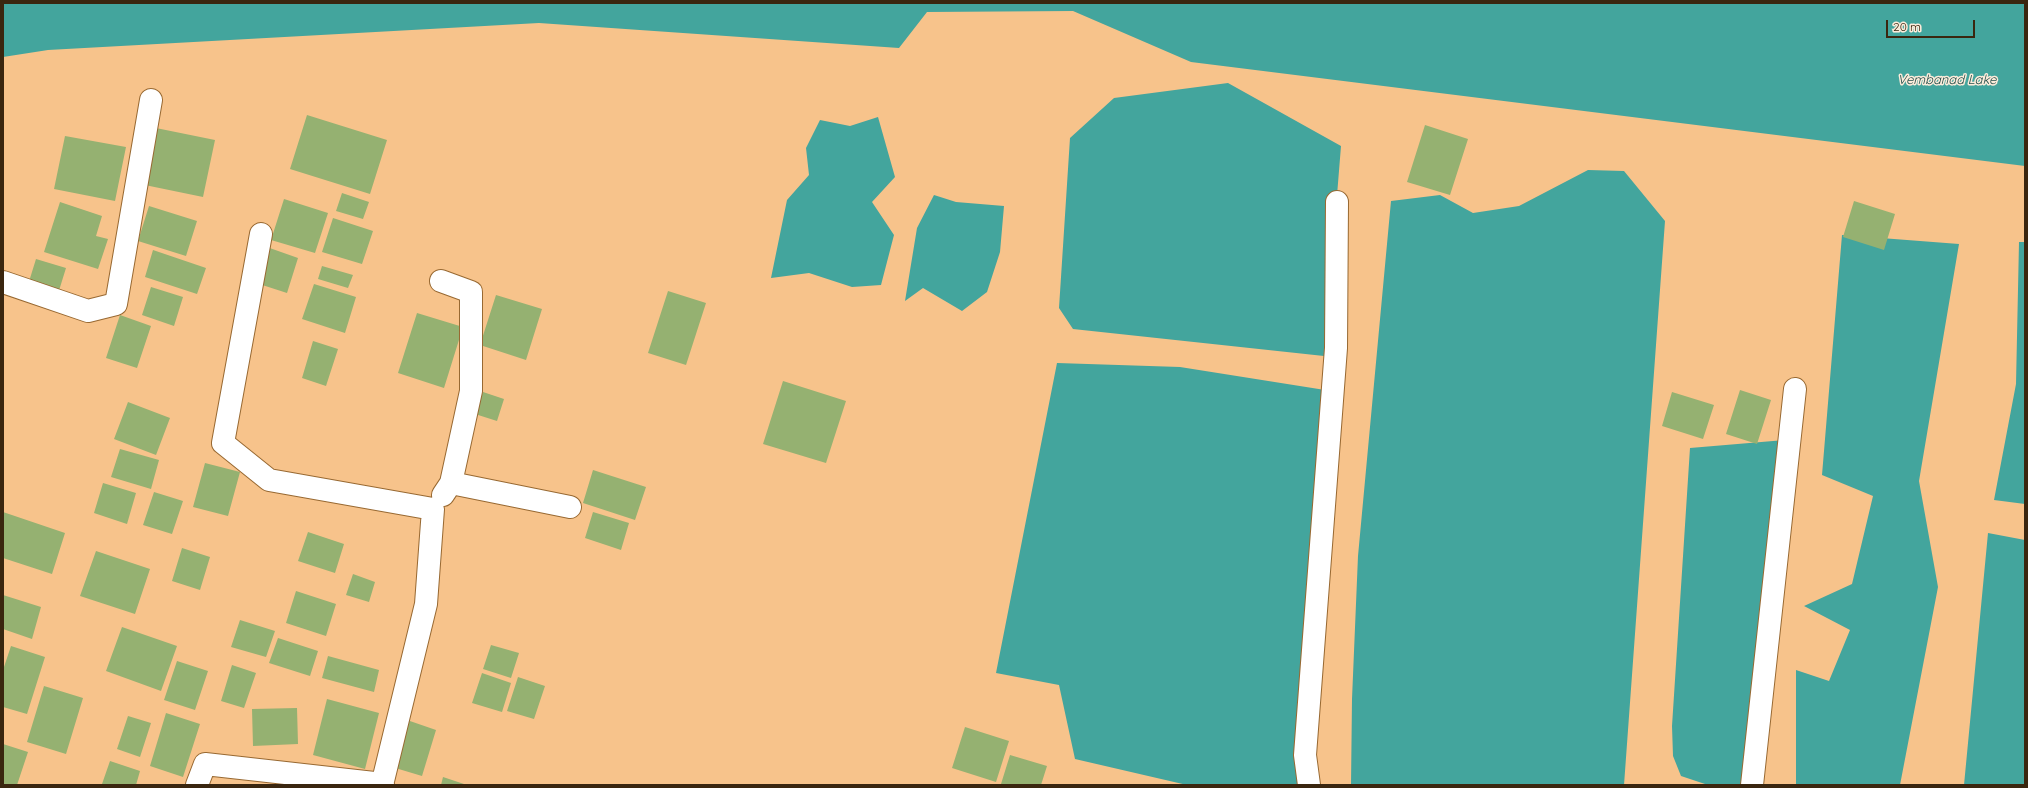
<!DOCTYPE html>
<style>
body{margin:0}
#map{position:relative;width:2028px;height:788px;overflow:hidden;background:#f7c38b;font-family:Quicksand,sans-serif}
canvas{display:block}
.frame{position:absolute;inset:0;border:4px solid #3a260f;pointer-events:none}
.scale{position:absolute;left:1886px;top:20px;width:89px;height:18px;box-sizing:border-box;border:2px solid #3a260f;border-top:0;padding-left:5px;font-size:12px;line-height:14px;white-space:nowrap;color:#3a260f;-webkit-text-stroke:3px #fcecdb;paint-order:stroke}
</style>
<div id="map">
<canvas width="2028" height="788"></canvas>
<div class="frame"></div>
<div class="scale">20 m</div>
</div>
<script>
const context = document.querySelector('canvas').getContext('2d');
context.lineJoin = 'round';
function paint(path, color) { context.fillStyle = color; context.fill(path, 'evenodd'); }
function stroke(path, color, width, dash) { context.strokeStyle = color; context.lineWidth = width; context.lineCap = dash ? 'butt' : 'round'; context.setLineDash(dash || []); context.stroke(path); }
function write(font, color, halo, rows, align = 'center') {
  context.font = font + ' Quicksand,sans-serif'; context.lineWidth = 3; context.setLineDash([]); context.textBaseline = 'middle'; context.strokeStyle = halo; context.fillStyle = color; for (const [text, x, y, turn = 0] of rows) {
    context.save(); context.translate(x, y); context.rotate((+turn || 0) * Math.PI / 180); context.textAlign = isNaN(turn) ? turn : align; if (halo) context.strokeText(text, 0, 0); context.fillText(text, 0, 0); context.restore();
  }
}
paint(new Path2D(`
 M3,3H2025V166L1191,62L1073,11L927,12L899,48L539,23L48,50L3,57Z
 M1228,83L1341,146L1324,356L1073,329L1059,308L1070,138L1114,98Z
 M878,117L895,177L872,202L894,235L881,285L852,287L809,273L771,278L787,200L809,175L806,148L820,120L850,126Z
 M1588,170L1624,171L1665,221L1624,785H1351L1352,699L1358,556L1391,201L1440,195L1473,213L1519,206Z
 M934,195L956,202L1004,206L1000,252L987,292L962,311L923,288L905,301L917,228Z
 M1842,235L1959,244L1919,481L1938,587L1900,785H1796V670L1829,681L1850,630L1804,606L1852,584L1873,496L1822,475Z
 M2019,242H2025V504L1994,500L2016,384Z
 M1057,363L1180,367L1325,390L1305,785H1187L1075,759L1059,685L996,673Z
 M1785,440L1755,785H1708L1681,776L1673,756L1672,726L1690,448Z
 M1988,533L2025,540V785H1964Z`), '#43a59d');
paint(new Path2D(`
 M307,115L387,140L370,194L290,169Z
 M1425,125L1468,139L1450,195L1407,182Z
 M151,127L215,140L203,197L140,184Z
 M65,136L126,147L115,201L54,189Z
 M342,193L369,202L363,219L336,211Z
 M284,199L328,213L315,253L271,240Z
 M1854,201L1895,214L1884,250L1843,237Z
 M60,202L102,216L96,236L108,239L98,269L44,252Z
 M149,206L197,221L186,256L138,241Z
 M333,218L373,231L362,264L322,252Z
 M264,246L298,258L287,293L253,282Z
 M153,250L206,268L197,294L145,277Z
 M36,259L66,268L57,297L27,288Z
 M322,266L353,275L348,288L318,279Z
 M314,284L356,297L345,333L302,319Z
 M151,287L183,297L174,326L142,315Z
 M668,291L706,303L686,365L648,353Z
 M496,295L542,309L526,360L480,345Z
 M417,313L463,327L444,388L398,373Z
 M120,315L151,326L137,368L106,358Z
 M313,341L338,349L326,386L302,378Z
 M783,381L846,401L826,463L763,444Z
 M1740,390L1771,400L1757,444L1726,434Z
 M483,392L504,399L497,421L475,414Z
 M1672,392L1714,405L1703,439L1662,426Z
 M128,402L170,418L156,455L114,439Z
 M120,449L159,460L151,489L111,477Z
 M205,463L240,472L228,516L193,507Z
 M593,470L646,487L635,520L583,503Z
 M103,483L136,493L127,524L94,513Z
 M154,492L183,501L172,534L143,525Z
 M3,512L65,533L52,574L3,558Z
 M593,512L629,523L621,550L585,538Z
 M308,532L344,544L335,573L298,561Z
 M182,548L210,557L200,590L172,581Z
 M96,551L150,569L135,614L80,596Z
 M353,574L375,582L369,602L346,595Z
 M296,591L336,604L326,636L286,623Z
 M3,595L41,607L32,639L3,629Z
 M240,620L275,631L266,657L231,647Z
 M122,627L177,646L161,691L106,671Z
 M278,638L318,651L310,676L269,663Z
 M491,645L519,653L511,678L483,669Z
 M11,646L45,657L27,714L3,707V670Z
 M328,656L379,670L374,692L322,678Z
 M177,661L208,671L195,710L164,700Z
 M232,665L256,673L244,708L221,701Z
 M482,673L511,683L502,712L472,703Z
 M518,677L545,686L534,719L507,711Z
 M44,686L83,698L66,754L27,742Z
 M327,699L379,713L365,769L313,755Z
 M297,708L298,744L253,746L252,709Z
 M166,713L200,724L183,777L150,766Z
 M128,716L151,723L140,757L117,749Z
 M407,720L436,730L422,776L392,767Z
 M965,727L1009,741L996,782L952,768Z
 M3,744L28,752L17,785H3Z
 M1010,755L1047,766L1041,785L1001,784Z
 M110,761L140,771L136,785L102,784Z
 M443,777L467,785H441Z`), '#95b171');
const street = new Path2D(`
 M261,234L223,443L269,480L433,509L426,604L382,785
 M441,281L471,292V391L451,483
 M3,282L88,311L116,304L151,100
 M443,495L451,483L570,507
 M197,785L205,764L383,784
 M1309,785L1305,755L1336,348L1337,202
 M1752,785L1795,389`);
stroke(street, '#986932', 24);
stroke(street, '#fff', 22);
write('italic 13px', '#234e4a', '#fcecdb', [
 ["Vembanad Lake",1947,80]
]);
</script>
